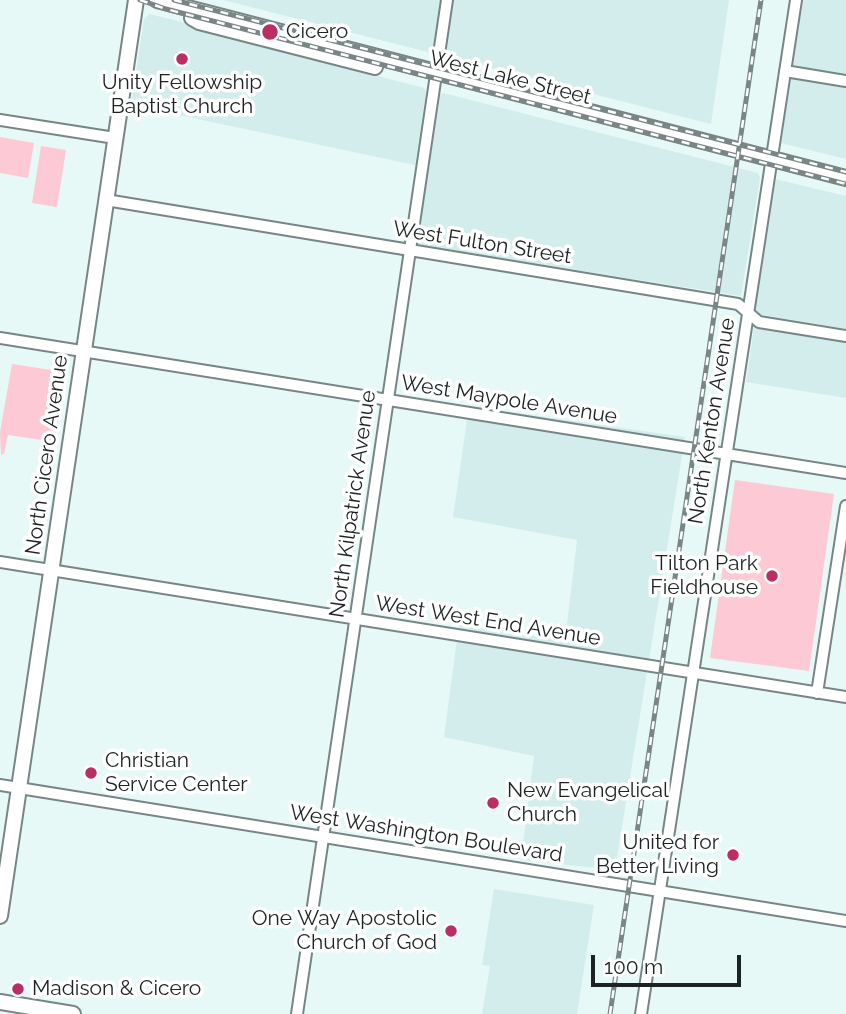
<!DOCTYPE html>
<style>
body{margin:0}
#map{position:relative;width:846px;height:1014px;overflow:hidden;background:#e7f9f7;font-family:Raleway,sans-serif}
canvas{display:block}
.scale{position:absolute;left:591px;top:955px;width:150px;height:32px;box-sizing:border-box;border:4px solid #1d2323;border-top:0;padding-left:9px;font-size:21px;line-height:24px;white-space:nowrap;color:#1d2323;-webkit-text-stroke:5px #fff;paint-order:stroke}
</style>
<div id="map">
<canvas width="846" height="1014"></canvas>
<div class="scale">100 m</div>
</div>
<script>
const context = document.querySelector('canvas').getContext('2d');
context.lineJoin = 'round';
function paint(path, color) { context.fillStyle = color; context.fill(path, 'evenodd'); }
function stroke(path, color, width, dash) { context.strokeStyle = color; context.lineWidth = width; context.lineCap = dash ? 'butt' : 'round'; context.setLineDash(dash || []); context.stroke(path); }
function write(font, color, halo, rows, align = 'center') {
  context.font = font + ' Raleway,sans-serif'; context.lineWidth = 7; context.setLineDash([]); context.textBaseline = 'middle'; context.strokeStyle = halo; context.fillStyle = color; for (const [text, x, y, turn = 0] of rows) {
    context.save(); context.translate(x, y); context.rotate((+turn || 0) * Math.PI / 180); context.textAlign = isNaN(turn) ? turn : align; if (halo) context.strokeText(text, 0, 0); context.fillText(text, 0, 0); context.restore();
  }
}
paint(new Path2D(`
 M223,0H729L711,124Z
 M803,0H846V159L781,143Z
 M149,14L191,24L205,31L424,88L426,92L415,165L131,105L144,19Z
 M443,93L758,173L760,178L741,296L417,245L439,95Z
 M775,179L846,196V329L753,313Z
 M754,327L846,342V398L746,382Z
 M469,406L685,437L615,870L521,860L534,756L444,737L459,624L565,641L577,540L453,517Z
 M494,889L594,905L577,1014H482L490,966L482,965Z`), '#d2edeb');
paint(new Path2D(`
 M0,137L34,143L28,178L0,173Z
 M41,146L66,150L57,207L32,203Z
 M12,364L65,372L55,442L8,435L4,454L1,455L0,432Z
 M735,480L834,494L809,671L710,658Z`), '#fcc9d4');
const minor = new Path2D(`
 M785,71L846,81
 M0,120L115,138
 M106,200L738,304L759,322L846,336
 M0,338L846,473
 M0,562L846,697
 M817,693L846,506
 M0,785L846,921
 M297,1014L447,0
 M641,1014L796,0`);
const major = new Path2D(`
 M157,0L846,178
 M192,18L199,22L375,67
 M0,916L136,0
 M0,1002L73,1014`);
stroke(minor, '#778685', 14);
stroke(major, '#778685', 18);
stroke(minor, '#fff', 10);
stroke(major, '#fff', 14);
const rail = new Path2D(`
 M140,0L166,9L846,184
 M174,0L846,172
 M610,1014L761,0`);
stroke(rail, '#7a8685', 5);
stroke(rail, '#fff', 2.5, [8]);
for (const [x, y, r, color] of [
 [270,32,9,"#ba2e62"],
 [182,59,7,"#ba2e62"],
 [772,576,7,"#ba2e62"],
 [91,773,7,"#ba2e62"],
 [493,803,7,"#ba2e62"],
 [733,855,7,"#ba2e62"],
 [451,931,7,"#ba2e62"],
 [18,989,7,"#ba2e62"]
]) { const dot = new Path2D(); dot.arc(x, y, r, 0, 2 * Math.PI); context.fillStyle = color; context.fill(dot); stroke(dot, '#fff', 2.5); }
write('21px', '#1d2323', '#fff', [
 ["Cicero",286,32],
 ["Unity Fellowship",182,83,"center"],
 ["Baptist Church",182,107,"center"],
 ["Tilton Park",758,564,"right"],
 ["Fieldhouse",758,588,"right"],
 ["Christian",105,761],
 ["Service Center",105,785],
 ["New Evangelical",507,791],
 ["Church",507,815],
 ["United for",719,843,"right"],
 ["Better Living",719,867,"right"],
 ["One Way Apostolic",437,919,"right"],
 ["Church of God",437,943,"right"],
 ["Madison & Cicero",32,989]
], 'left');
write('21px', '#1d2323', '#fff', [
 ["West Lake Street",510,78,14],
 ["West Fulton Street",482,243,9],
 ["West Maypole Avenue",509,400,9],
 ["North Kenton Avenue",712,421,-81],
 ["North Cicero Avenue",47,455,-82],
 ["North Kilpatrick Avenue",353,504,-82],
 ["West West End Avenue",488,621,9],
 ["West Washington Boulevard",426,834,9]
]);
</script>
